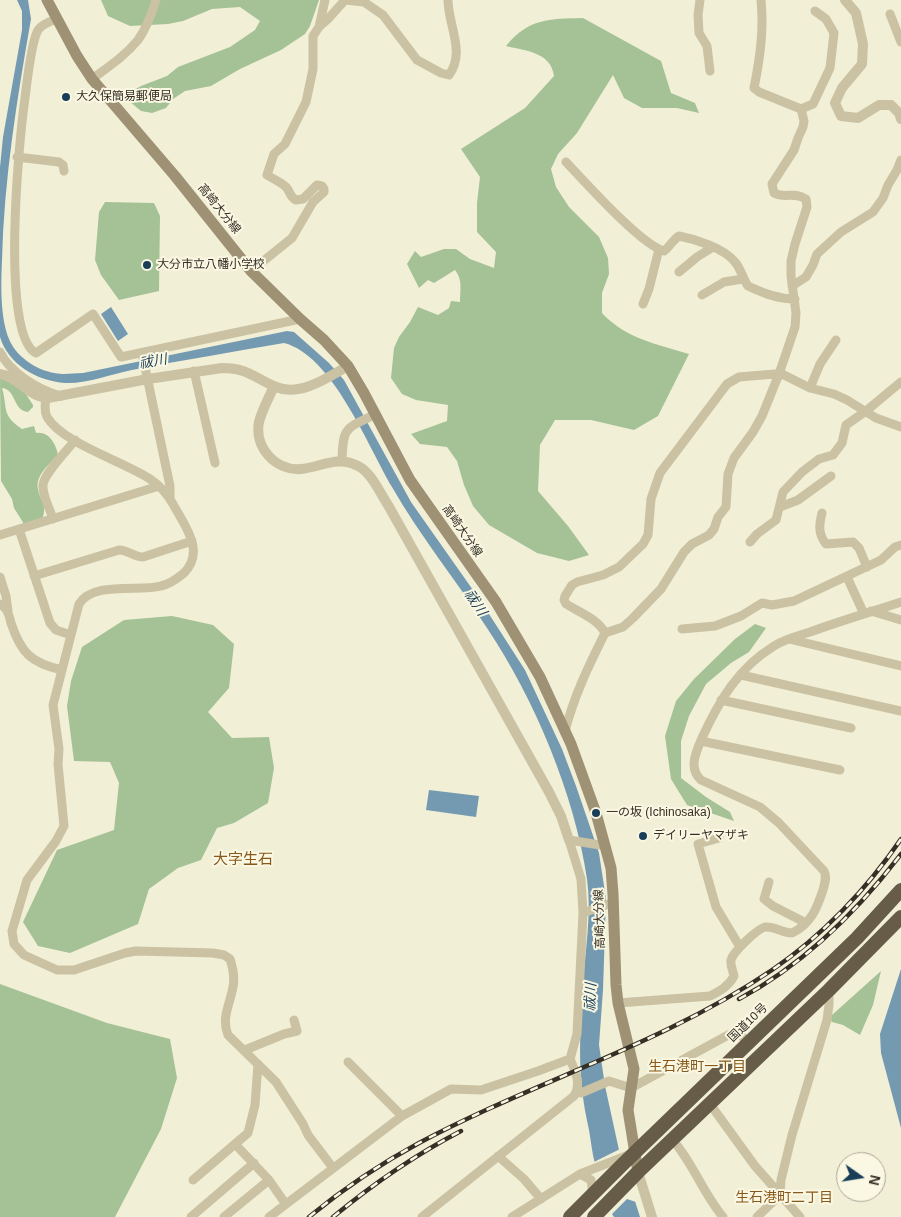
<!DOCTYPE html>
<meta charset="utf-8">
<style>
body{margin:0}
#map{position:relative;width:901px;height:1217px;overflow:hidden;background:#f2efd7;font-family:Arial,sans-serif}
canvas{display:block}
.north{position:absolute;left:836px;top:1152px;width:50px;height:50px;box-sizing:border-box;background:#faf7e3;border:1px solid #aba797;border-radius:50%;rotate:103deg;font-size:14px;font-weight:700;line-height:20px;text-align:center;color:#352f25}
.north::after{content:'';display:block;margin:auto;width:18px;height:22px;background:#193e58;clip-path:polygon(50% 0,100% 100%,50% 72%,0 100%)}
</style>
<div id="map">
<canvas width="901" height="1217"></canvas>
<div class="north">N</div>
</div>
<script>
const context = document.querySelector('canvas').getContext('2d');
context.lineJoin = 'round';
function paint(path, color) { context.fillStyle = color; context.fill(path, 'evenodd'); }
function stroke(path, color, width, dash) { context.strokeStyle = color; context.lineWidth = width; context.lineCap = dash ? 'butt' : 'round'; context.setLineDash(dash || []); context.stroke(path); }
function write(font, color, halo, rows, align = 'center') {
  context.font = font + ' Arial,"Noto Sans JP",sans-serif'; context.lineWidth = 4; context.setLineDash([]); context.textBaseline = 'middle'; context.strokeStyle = halo; context.fillStyle = color; for (const [text, x, y, turn = 0] of rows) {
    context.save(); context.translate(x, y); context.rotate((+turn || 0) * Math.PI / 180); context.textAlign = isNaN(turn) ? turn : align; if (halo) context.strokeText(text, 0, 0); context.fillText(text, 0, 0); context.restore();
  }
}
paint(new Path2D(`
 M101,0H319L310,26L305,34L281,50L240,69L211,86L185,91L173,99L166,108L152,113L141,111L129,101V93L141,86L167,76L178,67L230,47L255,30L260,21L240,7L212,9L183,21L168,24L130,26L108,16Z
 M583,18L661,61L671,93L695,103L699,113L677,108H642L624,98L613,75L577,133L558,154L551,169L556,187L569,207L599,237L608,258L609,274L602,293V313C626,339 657,344 689,354L658,416L634,430L591,420H555L540,445L538,491L568,526L589,555L569,561L537,553L489,525L473,506L464,485L457,461L447,447L420,444L411,434L447,421L448,405L416,400L402,394L391,378L394,348L399,337L410,322L418,307L438,315L449,308L451,301L460,302C460,290 463,280 455,270L434,283L428,280L419,288L407,264L415,251L421,257L444,249H456L470,259L494,268L496,252L477,232V203L480,177L461,149L525,108L554,76C551,52 526,51 506,46C529,18 549,19 583,18Z
 M105,202L154,203L160,216L159,291L119,300L101,275L95,260L99,212Z
 M0,378L20,385L33,405V407L28,412C12,410 17,390 2,388C8,409 1,415 22,429L34,426L36,433C49,431 56,444 58,455C50,464 35,475 38,489C40,501 47,502 43,517L35,522L24,524L14,508L12,499L1,481Z
 M172,616L213,625L234,644L229,688L208,712L232,738L269,737L274,768L268,803L234,823L217,828L201,860L178,868L149,889L138,924L70,953L38,946L23,922L57,850L114,830L119,783L110,762L74,761L67,706L71,681L82,647L124,620Z
 M755,624L766,628L749,652L731,663L706,684L689,716L681,741V778L706,797L730,812L734,821L687,805L671,779L665,736L676,701L694,679L735,639Z
 M881,971L873,1005L860,1035L843,1025L832,1022L830,1019L832,1015Z
 M0,984L107,1023L170,1039L177,1078L161,1129L115,1217H0Z`), '#a4c296');
paint(new Path2D(`
 M17,0H28L31,19C17,99 4,179 2,260C1,284 0,317 9,339C17,359 42,374 64,374C70,374 76,373 83,373L287,331L294,332L329,363L344,380L411,502L480,600L525,670L562,749L576,786L599,853L606,899L603,990L599,1045L605,1086L619,1150L640,1217H614L612,1214C606,1198 600,1181 595,1164C592,1153 591,1141 589,1130C586,1116 583,1102 582,1087C578,1057 581,1016 583,985C585,950 592,914 587,879C575,795 534,698 487,628C456,580 420,536 392,487C368,446 332,355 284,343C233,352 183,360 132,370C111,374 87,384 65,383C37,381 8,364 0,337V167L3,137L22,30V11Z
 M111,307L128,334L118,341L101,314Z
 M429,790L479,796L476,817L426,810Z
 M901,969V1128L881,1053L880,1034Z`), '#749ab1');
paint(new Path2D(`
 M620,1149L636,1202L627,1199L610,1216L592,1163Z`), '#f2efd7');
stroke(new Path2D(`
 M700,0L698,15L699,33L707,46L710,71
 M761,0C764,30 760,58 754,88L759,92L801,109L813,104L830,68L834,33L826,19L815,11
 M890,14L901,42
 M57,19C51,21 42,24 38,30C31,42 27,83 25,98C19,139 0,335 36,353L93,314L121,357L300,319
 M319,27L325,0
 M92,79C108,67 125,56 138,40C146,29 152,13 156,0
 M17,157L59,162L63,165L64,171
 M566,162C585,182 641,245 664,251C671,246 672,240 679,236C695,239 724,248 735,262C741,269 743,279 748,286C764,293 777,299 795,299
 M251,271L292,238L313,202L324,192V189L322,186L317,185L303,199L296,200C289,197 291,192 286,187C281,182 273,179 267,175L274,154L285,144L306,102L313,69V36L319,27L328,19L345,0L364,2L383,15L417,60L441,73L449,75C466,52 448,25 448,0
 M679,272L697,257L713,247
 M792,286L806,277L813,265L817,254L841,232L873,212L883,198L888,185L897,170L901,160
 M702,295L724,282L743,279
 M643,304L649,289L659,249
 M0,352C10,373 39,390 61,396
 M142,353L170,486V499
 M194,371L215,463
 M810,388L820,364L836,340
 M46,398C45,404 44,411 47,417C62,443 125,462 150,479C159,485 168,495 173,504C184,525 206,551 184,573C178,578 170,584 161,586C139,592 93,581 79,604L53,705L59,749L58,764L64,826L56,841L27,880L12,931L14,944L24,955L57,970H74L125,953L136,951L213,953L224,955L230,959C233,968 235,977 233,987C230,1004 221,1018 228,1035L276,1082L303,1124L308,1135L333,1168
 M342,461C343,426 345,429 376,414
 M780,507L798,500L831,476
 M822,513C819,525 818,534 826,544L853,542L859,548L867,567
 M53,519C50,509 42,495 43,485C44,473 68,450 75,440
 M19,529L50,623L56,630L71,635
 M0,535L159,486
 M750,542L757,534L776,520L783,492L802,472L819,459L833,455L842,443L846,425L866,411L901,382
 M34,576L119,550C128,550 134,557 143,557L192,541
 M0,577L6,596L8,611
 M847,577L864,614
 M0,604C8,609 9,615 11,623C21,653 31,663 62,670
 M871,611L901,620
 M682,629L715,626L741,616L762,603L772,605L794,601L881,560L895,547L901,545
 M605,633L623,627L633,618L661,589L684,552L692,544L709,535L714,529L718,517L726,507L728,474L734,458L753,432L762,416L779,374L795,327L796,313L791,276V261L795,244L807,207L806,199C793,191 786,199 774,193L772,184L794,150L798,138L803,127L804,121L801,109
 M789,639L901,666
 M741,675L901,711
 M721,700L851,728
 M565,731C574,696 589,665 605,633C598,619 579,612 566,604L564,600L565,596L572,585L577,582L603,575L619,567L643,544L648,535L651,499L660,473L727,384L739,377L775,374L784,375L810,388L834,394L847,400L876,418L901,427
 M701,741L840,770
 M719,838L698,844L716,907L740,947
 M569,840L606,846
 M769,882L764,899L773,906L806,923
 M583,913L614,902
 M618,1003L710,996C720,991 729,986 734,976C733,971 730,965 731,960C733,952 757,929 765,927C774,926 783,933 792,933C811,924 817,908 823,890C825,883 827,877 824,871L779,823L760,807L701,780C688,768 696,752 702,738C719,701 738,668 774,646C785,639 798,636 810,632C840,621 871,612 901,602
 M245,1050L284,1034L297,1031L294,1020
 M348,1062L402,1116
 M577,1092L581,1093L609,1081L631,1088L730,1034L742,1036L748,1043
 M710,1104L755,1166L800,1217
 M672,1139C693,1163 703,1193 723,1217
 M235,1144L248,1133L255,1105L258,1064
 M498,1156L524,1179L541,1199
 M580,1174L591,1180L593,1194
 M193,1180L235,1144L269,1180L285,1203
 M191,1217L254,1163
 M224,1217L269,1180
 M269,1217L402,1116L451,1089L481,1090L538,1071L570,1059L577,1034L583,913L581,879L569,840
 M422,1217L574,1096C582,1084 575,1071 570,1059
 M512,1217L580,1174L631,1154
 M757,1217L780,1195L781,1180L792,1135L827,1020L829,1005V990`), '#cac2a2', 9);
stroke(new Path2D(`
 M845,0L856,13L863,44L862,64L842,88L835,103L841,116L858,118L879,105H891L899,113L901,119
 M0,374C19,377 28,397 48,398L148,379L222,368C248,368 254,378 276,387C300,397 327,378 348,366
 M274,386C269,398 262,410 259,422C254,448 276,471 301,469C321,467 338,455 358,466C371,472 380,493 388,505L549,792L561,816L569,840
 M638,1172L652,1217`), '#cac2a2', 10);
stroke(new Path2D(`
 M47,0L77,56L92,79L175,176L251,271L300,319L324,340L348,366L364,393L410,480L496,602L540,677L571,744L596,813L611,868L613,894L616,985L618,1003L634,1069L628,1110L638,1172`), '#9e9174', 11);
stroke(new Path2D(`
 M570,1217L624,1163L857,938L901,890
 M594,1217L638,1172L829,990L901,917`), '#675c48', 14);
const rail = new Path2D(`
 M739,999C804,964 856,913 901,854
 M309,1217C343,1189 380,1164 419,1143C535,1081 663,1044 772,970C822,936 867,889 901,839
 M333,1217C373,1184 415,1155 461,1131`);
stroke(rail, '#352f25', 4.5);
stroke(rail, '#faf7e3', 2.5, [8]);
for (const [x, y, r, color] of [
 [66,97,5,"#193e58"],
 [147,265,5,"#193e58"],
 [596,813,5,"#193e58"],
 [643,836,5,"#193e58"]
]) { const dot = new Path2D(); dot.arc(x, y, r, 0, 2 * Math.PI); context.fillStyle = color; context.fill(dot); stroke(dot, '#faf7e3', 2); }
write('12px', '#352f25', '#faf7e3', [
 ["大久保簡易郵便局",76,97],
 ["大分市立八幡小学校",157,265],
 ["一の坂 (Ichinosaka)",606,813],
 ["デイリーヤマザキ",653,836]
], 'left');
write('12px', '#352f25', '#faf7e3', [
 ["高崎大分線",219,209,51],
 ["高崎大分線",462,531,55],
 ["高崎大分線",600,919,-92],
 ["国道10号",748,1023,-44]
]);
write('italic 14px', '#193e58', '#faf7e3', [
 ["祓川",153,362,-10],
 ["祓川",475,603,56],
 ["祓川",591,997,-88]
]);
write('14px', '#88591a', '#faf7e3', [
 ["生石港町一丁目",697,1067],
 ["生石港町二丁目",784,1198]
]);
write('15px', '#88591a', '#faf7e3', [
 ["大字生石",243,860]
]);
</script>
